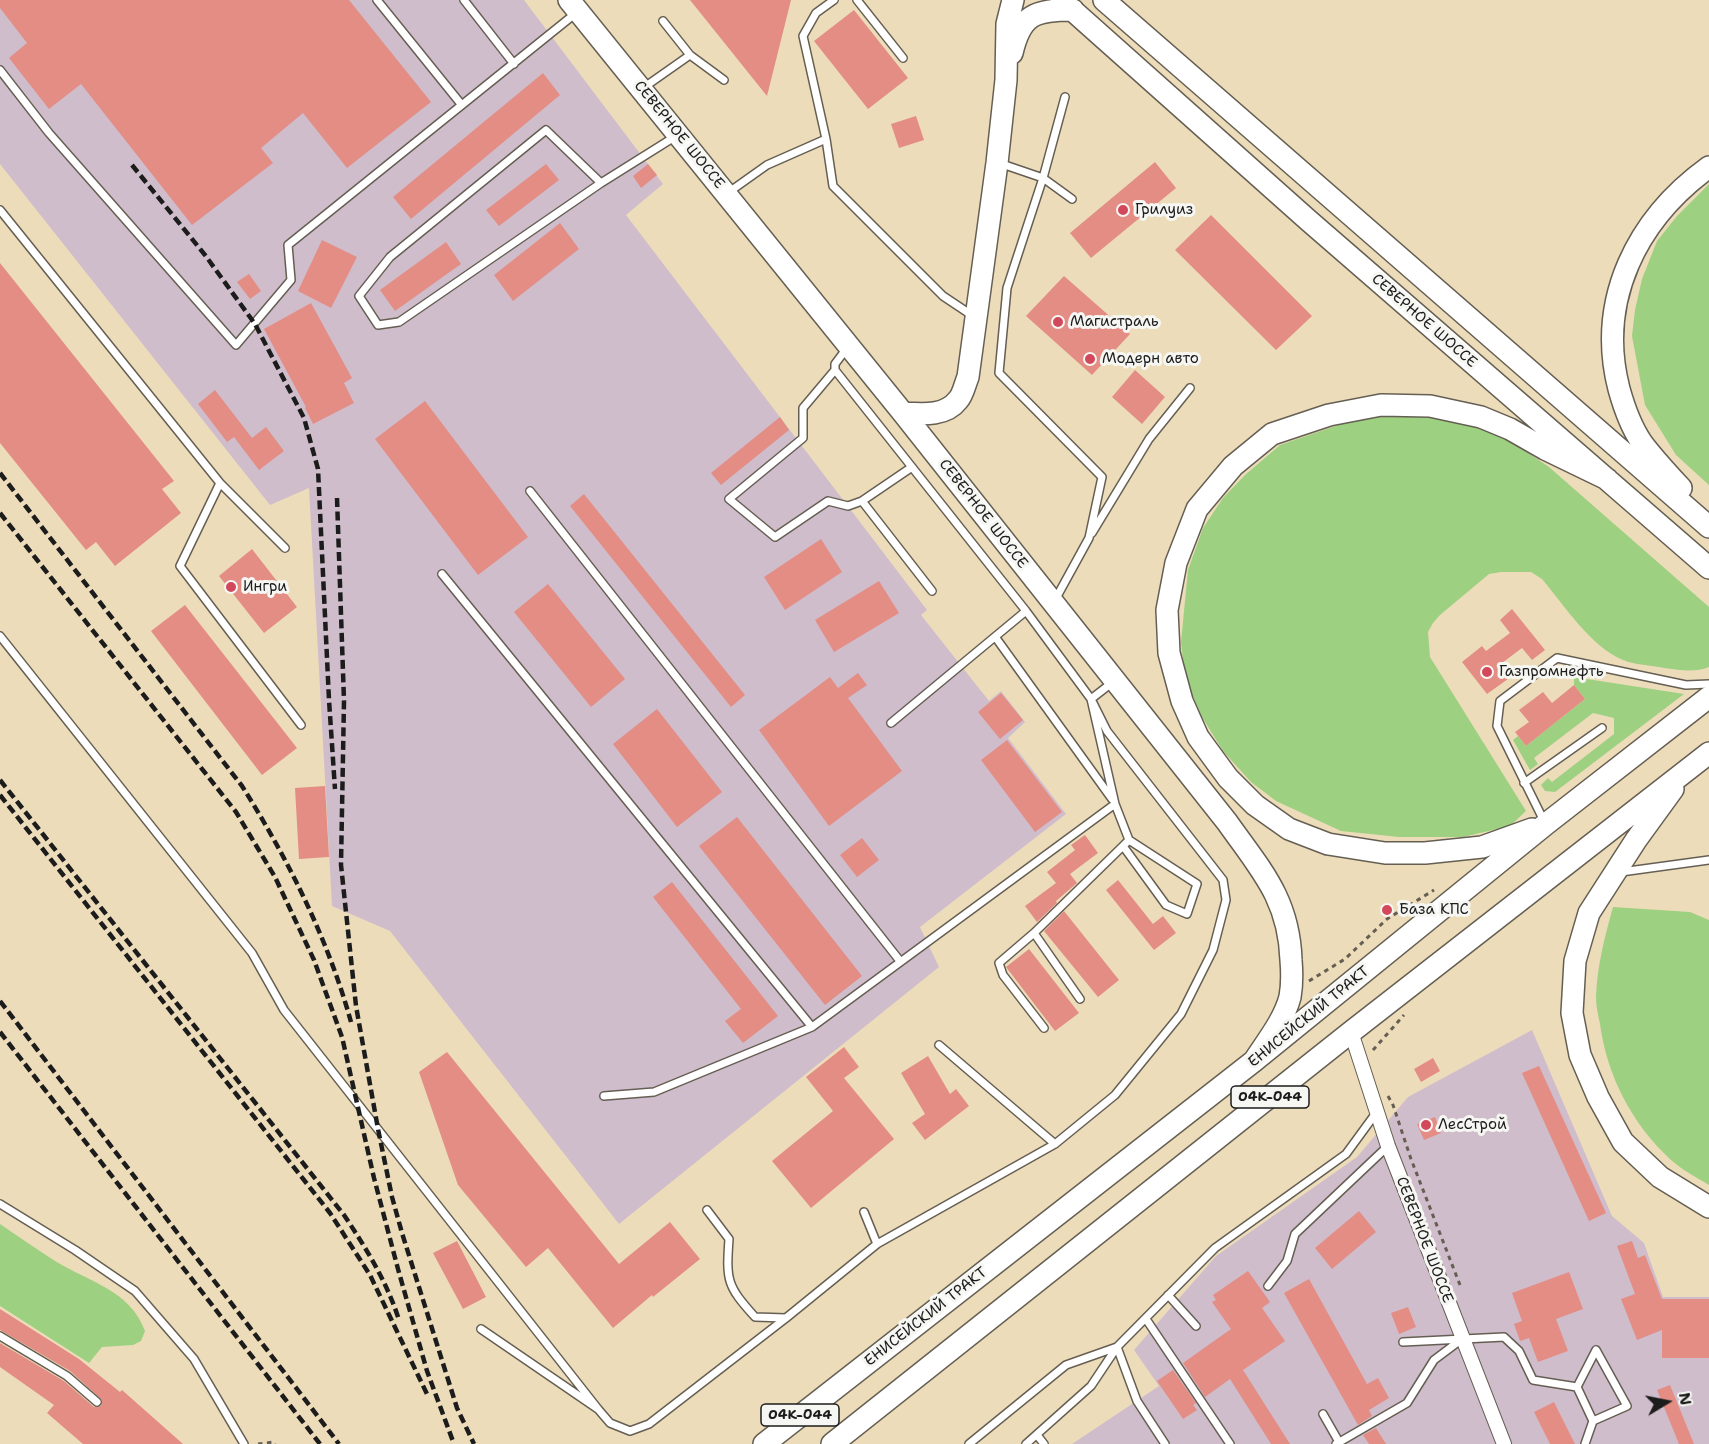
<!DOCTYPE html>
<meta charset="utf-8">
<style>
body{margin:0}
#map{position:relative;width:1709px;height:1444px;overflow:hidden;background:#eddcba;font-family:"Shantell Sans",sans-serif}
canvas{display:block}
.north{position:absolute;left:1637px;top:1372px;width:60px;height:60px;-webkit-text-stroke:4px #f6f6f2;paint-order:stroke;rotate:80deg;font-size:16px;font-weight:700;line-height:24px;text-align:center;color:#1c1c1c}
.north::after{content:'';display:block;margin:auto;width:21px;height:27px;background:#1c1c1c;clip-path:polygon(50% 0,100% 100%,50% 72%,0 100%)}
</style>
<div id="map">
<canvas width="1709" height="1444"></canvas>
<div class="north">N</div>
</div>
<script>
const context = document.querySelector('canvas').getContext('2d');
context.lineJoin = 'round';
function paint(path, color) { context.fillStyle = color; context.fill(path, 'evenodd'); }
function stroke(path, color, width, dash) { context.strokeStyle = color; context.lineWidth = width; context.lineCap = dash ? 'butt' : 'round'; context.setLineDash(dash || []); context.stroke(path); }
function write(font, color, halo, rows, align = 'center') {
  context.font = font + ' "Shantell Sans",sans-serif'; context.lineWidth = 6; context.setLineDash([]); context.textBaseline = 'middle'; context.strokeStyle = halo; context.fillStyle = color; for (const [text, x, y, turn = 0] of rows) {
    context.save(); context.translate(x, y); context.rotate((+turn || 0) * Math.PI / 180); context.textAlign = isNaN(turn) ? turn : align; if (halo) context.strokeText(text, 0, 0); context.fillText(text, 0, 0); context.restore();
  }
}
paint(new Path2D(`
 M0,0H524L663,184L626,215L927,610L921,615L989,701L1001,691L1025,722L1008,738L1066,814L920,927L939,967L619,1224L390,931L332,906L309,488L270,505L0,164Z
 M1532,1030L1612,1216L1644,1243L1663,1297H1709V1444H1072L1159,1386L1134,1350L1216,1256L1357,1157L1408,1097Z`), '#d0bdcc');
paint(new Path2D(`
 M1709,184V485L1676,455L1645,405L1632,336L1635,310L1642,279L1657,241L1677,216Z
 M1408,413L1450,419L1504,437L1549,467L1709,607V667C1694,673 1680,670 1664,668C1651,665 1635,665 1623,660C1591,647 1564,605 1542,579L1531,572H1501L1489,574L1440,615L1433,623L1428,632L1430,657L1526,811L1510,826L1463,837H1399L1341,831L1276,801L1251,782L1223,751L1202,717L1185,678L1181,642L1188,570L1203,528L1223,498L1245,475L1280,445L1362,417Z
 M1574,677L1684,694L1555,792L1545,791L1541,785L1548,778L1552,782L1614,734V718L1593,713L1534,758L1538,764L1530,770L1513,740L1518,736L1526,746L1585,699L1574,685Z
 M1613,907L1690,912L1709,920V1185C1696,1177 1682,1170 1671,1160C1632,1124 1607,1076 1600,1024C1598,1015 1596,1006 1596,997C1597,966 1605,936 1613,907Z
 M0,1224C18,1236 36,1249 55,1261C89,1282 130,1290 145,1331L141,1341L133,1345L102,1347L89,1363L0,1306Z`), '#9dd081');
paint(new Path2D(`
 M0,0H349L431,102L347,168L303,113L261,148L273,163L192,225L81,84L49,109L9,58L27,43L0,8Z
 M690,0H791L767,96Z
 M854,10L908,78L868,109L814,41Z
 M543,73L560,95L411,219L393,197Z
 M916,116L924,140L899,148L891,124Z
 M1155,162L1176,188L1091,258L1070,233Z
 M546,164L559,180L499,226L486,210Z
 M648,164L657,175L641,188L633,176Z
 M1211,215L1312,316L1276,350L1175,250Z
 M560,223L579,249L513,301L494,275Z
 M322,240L357,257L331,308L298,291Z
 M446,242L461,264L395,311L380,290Z
 M0,263L174,481L162,489L181,513L115,566L96,542L86,550L0,443Z
 M249,274L261,291L250,299L237,282Z
 M1064,276L1130,334L1092,375L1026,316Z
 M311,303L352,378L344,383L354,403L313,424L305,408L306,407L264,329Z
 M1135,370L1165,397L1142,424L1112,397Z
 M215,390L252,438L266,427L284,451L259,470L234,437L227,442L198,404Z
 M425,401L528,537L478,575L375,439Z
 M780,417L789,430L721,485L711,473Z
 M584,494L745,695L731,707L570,506Z
 M821,539L842,572L785,610L764,577Z
 M252,549L297,607L264,633L219,576Z
 M879,581L899,613L834,652L815,620Z
 M548,584L625,679L591,707L514,612Z
 M185,605L297,748L262,775L151,631Z
 M1512,609L1545,650L1532,660L1522,648L1498,666L1508,679L1487,694L1462,662L1482,646L1486,651L1510,633L1500,620Z
 M858,673L867,685L848,698L902,771L829,826L759,730L830,677L838,688Z
 M1574,685L1585,699L1526,746L1515,732L1529,722L1519,710L1543,692L1552,703Z
 M1001,693L1023,720L1000,739L978,712Z
 M657,709L722,792L677,827L613,744Z
 M1007,740L1062,812L1035,832L981,760Z
 M325,786L329,857L299,859L295,788Z
 M737,817L862,976L825,1005L699,846Z
 M1085,835L1098,853L1070,874L1077,883L1056,901L1057,903L1037,922L1025,906L1056,883L1047,872L1075,850L1071,845Z
 M862,838L879,860L857,877L840,855Z
 M1118,880L1153,924L1163,916L1176,933L1154,950L1106,890Z
 M672,882L778,1016L743,1043L725,1021L741,1009L653,897Z
 M1064,911L1119,980L1098,997L1044,931Z
 M1029,949L1079,1013L1055,1031L1006,967Z
 M844,1047L859,1067L844,1078L894,1139L811,1208L772,1161L833,1111L806,1077Z
 M447,1052L619,1264L670,1222L700,1259L653,1297L652,1295L613,1328L548,1248L526,1267L458,1185L419,1072Z
 M928,1056L950,1094L956,1089L969,1106L925,1140L912,1123L925,1114L901,1073Z
 M1433,1058L1440,1071L1421,1082L1414,1069Z
 M1539,1066L1606,1213L1589,1221L1522,1073Z
 M1435,1117L1441,1133L1424,1140L1417,1124Z
 M1359,1211L1376,1232L1332,1269L1315,1248Z
 M457,1241L486,1297L463,1309L433,1253Z
 M1632,1241L1638,1258L1645,1255L1662,1299H1709V1358H1662V1330L1637,1340L1621,1299L1635,1294L1617,1246Z
 M1248,1271L1270,1302L1262,1308L1285,1341L1243,1370L1290,1444H1271L1230,1379L1205,1397L1183,1363L1231,1329L1212,1302L1216,1300L1213,1295Z
 M1569,1272L1583,1309L1556,1319L1568,1351L1538,1362L1529,1338L1520,1341L1514,1324L1522,1321L1512,1293Z
 M1309,1279L1367,1384L1378,1378L1389,1398L1369,1410L1372,1416L1358,1425L1284,1293Z
 M1408,1307L1416,1327L1399,1334L1391,1313Z
 M0,1309L79,1359L120,1392L122,1390L183,1444H83L47,1413L54,1405L0,1367V1343L64,1381L94,1407L101,1406L102,1400L70,1371L0,1330Z
 M1173,1370L1196,1403L1193,1405L1197,1410L1183,1419L1157,1381Z
 M1670,1385L1694,1444H1679L1657,1390Z
 M1554,1402L1575,1444H1550L1534,1412Z
 M1376,1428L1386,1444H1369L1363,1435Z`), '#e38d85');
const lane = new Path2D(`
 M377,0L461,104
 M464,0L514,64
 M834,0L816,13L803,36L826,139L833,186L943,296L973,316
 M857,0L903,58
 M663,21L690,55L724,80
 M0,70L49,133L236,345L291,280L288,245L576,13
 M643,88L690,55
 M999,163L1043,178L1072,199
 M601,183L546,130L390,257L359,296L378,325L399,322L601,183L676,136
 M729,192L767,165L826,139
 M0,210L220,483L285,548
 M847,348L835,364V370L803,408V438L729,499L775,537L828,501L848,506L862,501L912,467
 M835,370L1026,611L1091,699L1115,804L1129,840L1197,884L1187,914L1166,905L1123,846L1129,840
 M220,483L180,566L301,725
 M530,491L900,961
 M862,501L932,591
 M1092,533L1149,439L1190,388
 M442,574L812,1027
 M1055,600L1089,538L1102,477L999,373L1007,288L1043,178L1065,97
 M0,636L252,953L284,1010L598,1409
 M996,638L1112,799
 M891,723L1026,611
 M1524,783L1602,728
 M1544,821L1497,726L1500,701L1557,658L1686,685L1709,684
 M1621,872L1709,860
 M1034,933L999,963L1003,975L1044,1028
 M1080,999L1034,933L1123,846
 M939,1045L1055,1144L1115,1095L1181,1014L1213,950L1226,900L1223,880L1107,731L1091,699L1113,682
 M604,1096L654,1092L812,1027L1115,804
 M0,1204L75,1250L135,1291L194,1359L244,1444
 M707,1210L729,1239C726,1281 727,1286 755,1317L786,1318L877,1244L1055,1144
 M864,1212L877,1244
 M1268,1286L1287,1261L1295,1234L1388,1146
 M1168,1295L1196,1326
 M1146,1319L1230,1444
 M481,1329L598,1409L610,1423L630,1431L649,1424L786,1318
 M0,1336L67,1376L97,1402
 M1403,1342L1504,1337L1519,1351L1533,1380L1577,1387L1596,1350L1627,1406L1593,1421L1577,1387
 M1117,1347L1137,1401L1165,1444
 M1323,1414L1339,1442
 M1037,1435L1044,1444
 M969,1444L1066,1365L1117,1347L1215,1248L1346,1154L1376,1113
 M1026,1444L1091,1386L1117,1347
 M1336,1444L1407,1403L1434,1360L1462,1339
 M1585,1444L1593,1421`);
const street = new Path2D(`
 M1351,1032L1388,1146L1504,1444`);
const primary = new Path2D(`
 M569,0L903,413L1227,822C1261,870 1289,899 1291,960C1292,972 1292,986 1290,997C1284,1020 1267,1041 1254,1061
 M1061,0L1308,220L1709,568
 M1104,0L1709,527
 M1012,53C1021,14 1035,10 1073,10
 M903,413C921,414 945,417 958,400C963,395 965,384 968,377L997,163L1006,80L1007,24L1013,0
 M1681,488C1668,474 1654,459 1642,443C1631,427 1624,407 1619,389C1596,300 1637,219 1709,167
 M1673,789L1636,840L1589,913L1575,961L1572,1013L1580,1055L1598,1097L1623,1142L1660,1177L1709,1207
 M1532,829L1482,847L1425,853H1385L1328,844L1289,829L1255,805L1228,778L1198,737L1182,701L1169,653L1167,610L1176,563L1197,509L1233,466L1272,434L1329,415L1381,405L1430,406L1481,417L1510,429L1545,449L1607,479
 M764,1444L1254,1061L1546,824L1709,697
 M832,1444L1351,1032L1709,753`);
stroke(lane, '#655f53', 10);
stroke(street, '#655f53', 16);
stroke(primary, '#655f53', 24);
stroke(new Path2D(`
 M1309,981L1345,959L1387,919L1434,890
 M1373,1050L1404,1015
 M1388,1096L1393,1105L1411,1159L1460,1285
 M258,1444L274,1442L275,1444`), '#655f53', 3, [4.5, 4.5]);
stroke(lane, '#fff', 7);
stroke(street, '#fff', 14);
stroke(primary, '#fff', 21);
stroke(new Path2D(`
 M132,165L205,255L255,324L304,418L318,469L329,700L335,789
 M0,473L242,786C288,859 328,939 351,1022
 M337,498L344,701L341,865L356,1006L378,1129L392,1197L402,1233L457,1408L474,1444
 M0,513L236,812L275,877L314,960L342,1037L374,1178L398,1269L427,1371L454,1444
 M0,780L344,1215C366,1248 387,1282 399,1320
 M0,795L330,1213L370,1275L427,1394
 M0,1001L339,1444
 M0,1032L320,1444`), '#1c1c1c', 4.5, [9, 4.5]);
for (const [x, y, r, color] of [
 [1123,210,6,"#d1495b"],
 [1058,322,6,"#d1495b"],
 [1090,359,6,"#d1495b"],
 [231,587,6,"#d1495b"],
 [1487,672,6,"#d1495b"],
 [1387,910,6,"#d1495b"],
 [1426,1125,6,"#d1495b"]
]) { const dot = new Path2D(); dot.arc(x, y, r, 0, 2 * Math.PI); context.fillStyle = color; context.fill(dot); stroke(dot, '#f6f6f2', 2); }
for (const [x, y, w] of [
 [1270,1097,78],
 [800,1415,78]
]) { const box = new Path2D(); box.roundRect(x - w / 2, y - 11, w, 22, 4.5); context.fillStyle = '#f6f6f2'; context.fill(box); stroke(box, '#1c1c1c', 1.5); }
write('bold 14px', '#1c1c1c', null, [
 ["04К-044",1270,1097],
 ["04К-044",800,1415]
]);
write('15px', '#1c1c1c', '#f6f6f2', [
 ["СЕВЕРНОЕ ШОССЕ",679,135,51],
 ["СЕВЕРНОЕ ШОССЕ",1424,321,41],
 ["СЕВЕРНОЕ ШОССЕ",983,514,52],
 ["ЕНИСЕЙСКИЙ ТРАКТ",1309,1017,-39],
 ["СЕВЕРНОЕ ШОССЕ",1424,1240,69],
 ["ЕНИСЕЙСКИЙ ТРАКТ",926,1317,-38]
]);
write('15px', '#1c1c1c', '#f6f6f2', [
 ["Грилуиз",1135,210],
 ["Магистраль",1070,322],
 ["Модерн авто",1102,359],
 ["Ингри",243,587],
 ["Газпромнефть",1499,672],
 ["База КПС",1399,910],
 ["ЛесСтрой",1438,1125]
], 'left');
</script>
